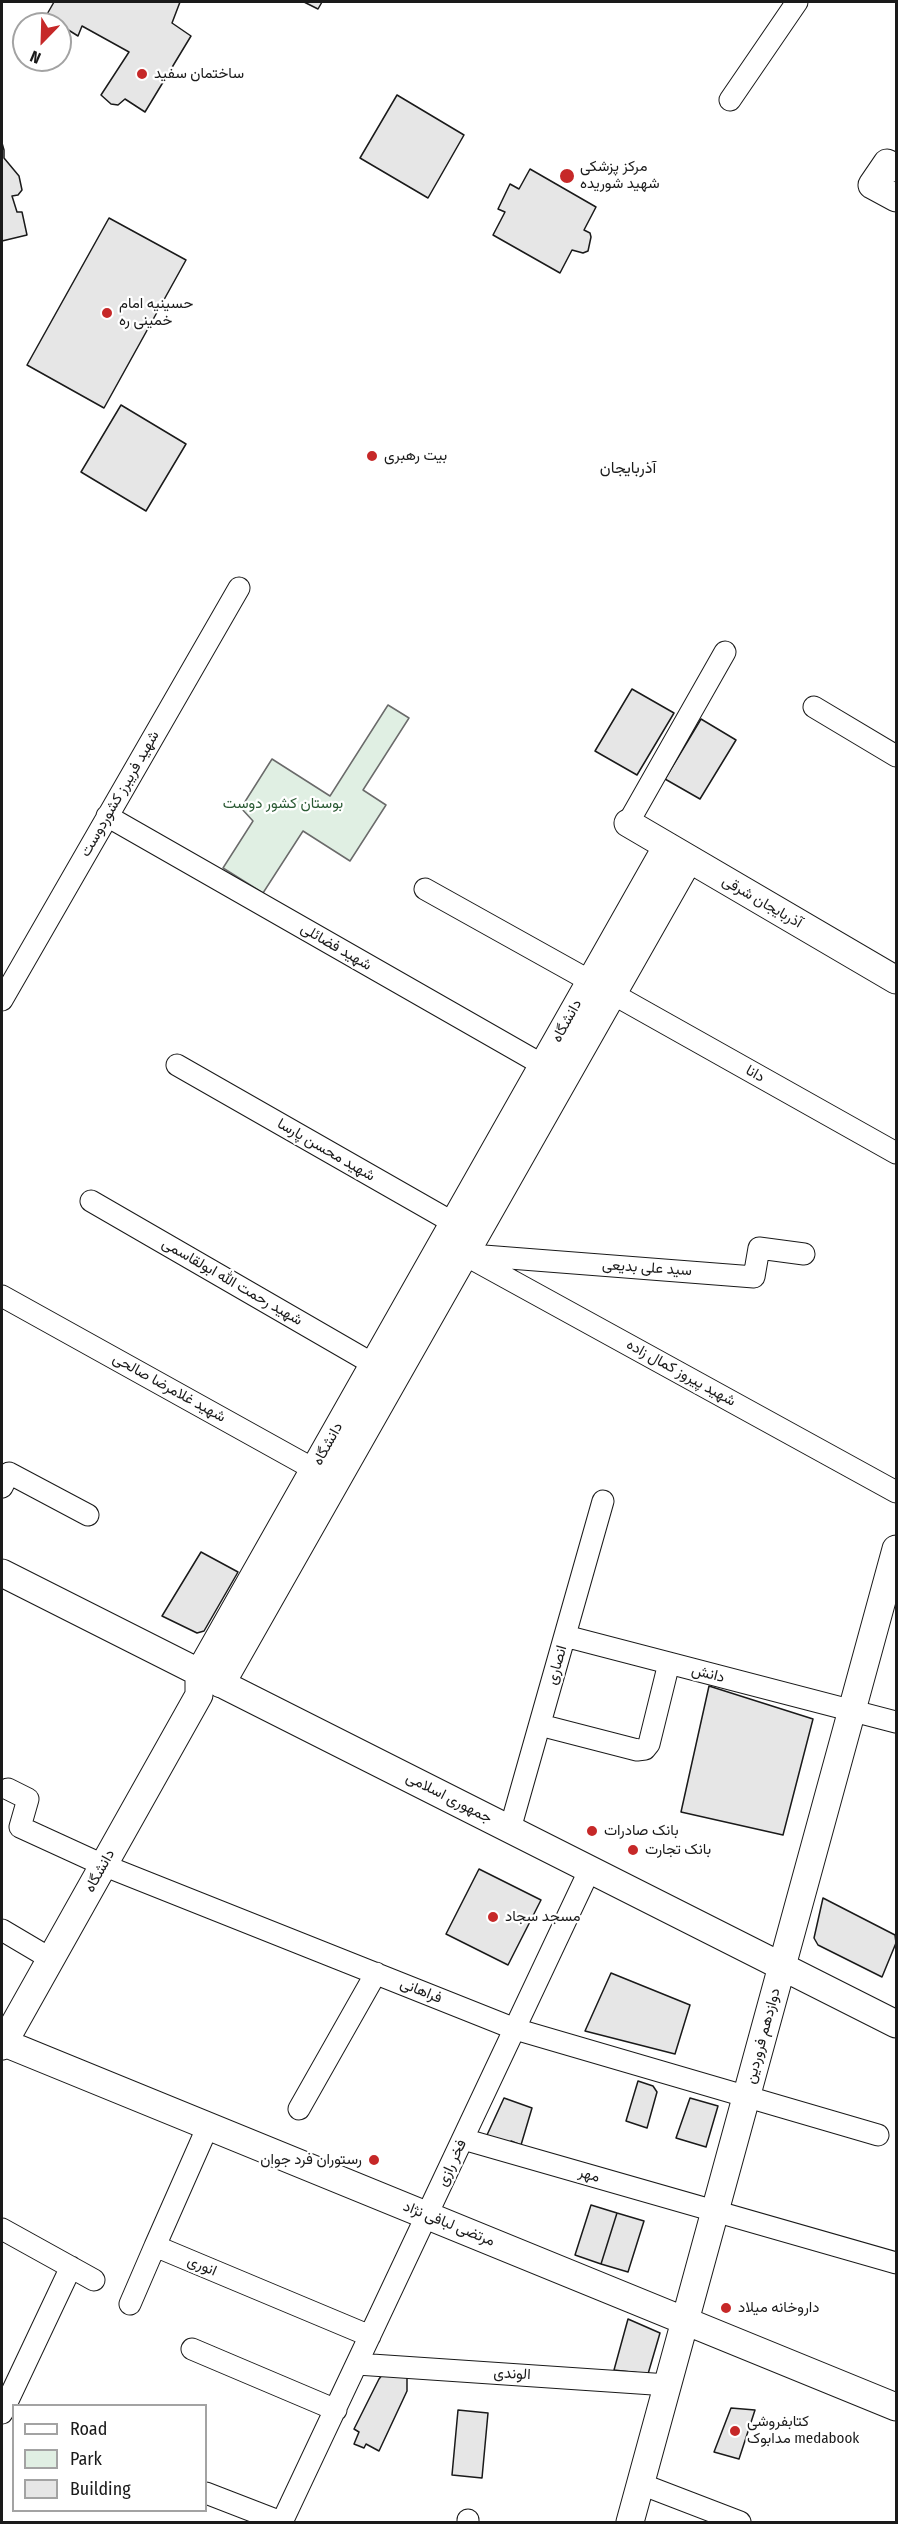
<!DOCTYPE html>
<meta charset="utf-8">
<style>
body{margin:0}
#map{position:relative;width:898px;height:2524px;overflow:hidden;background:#fff;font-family:"Fira Sans Condensed",sans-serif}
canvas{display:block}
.frame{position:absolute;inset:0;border:3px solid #1a1a1a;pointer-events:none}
.legend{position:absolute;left:12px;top:2404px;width:195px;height:108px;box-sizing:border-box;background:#fff;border:2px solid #a3a3a3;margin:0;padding:8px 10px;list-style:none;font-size:18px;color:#1a1a1a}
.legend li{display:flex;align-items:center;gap:12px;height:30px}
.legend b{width:30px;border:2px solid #a3a3a3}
.north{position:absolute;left:12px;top:12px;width:60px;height:60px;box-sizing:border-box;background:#fff;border:2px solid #a3a3a3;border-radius:50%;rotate:203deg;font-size:16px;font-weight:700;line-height:24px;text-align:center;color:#1a1a1a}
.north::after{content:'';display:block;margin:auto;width:21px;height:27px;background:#c62828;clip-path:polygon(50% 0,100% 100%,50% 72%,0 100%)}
</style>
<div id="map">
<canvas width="898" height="2524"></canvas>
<div class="frame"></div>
<ul class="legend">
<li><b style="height:8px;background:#fff"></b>Road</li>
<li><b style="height:16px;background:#e0efe3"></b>Park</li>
<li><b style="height:16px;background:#e6e6e6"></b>Building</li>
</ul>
<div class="north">N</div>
</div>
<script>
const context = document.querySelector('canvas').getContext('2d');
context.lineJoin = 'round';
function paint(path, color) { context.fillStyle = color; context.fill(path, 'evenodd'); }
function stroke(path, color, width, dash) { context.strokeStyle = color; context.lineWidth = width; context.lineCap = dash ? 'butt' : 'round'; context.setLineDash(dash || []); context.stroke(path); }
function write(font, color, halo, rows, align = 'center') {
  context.font = font + ' "Fira Sans Condensed",Vazirmatn,sans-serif'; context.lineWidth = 4.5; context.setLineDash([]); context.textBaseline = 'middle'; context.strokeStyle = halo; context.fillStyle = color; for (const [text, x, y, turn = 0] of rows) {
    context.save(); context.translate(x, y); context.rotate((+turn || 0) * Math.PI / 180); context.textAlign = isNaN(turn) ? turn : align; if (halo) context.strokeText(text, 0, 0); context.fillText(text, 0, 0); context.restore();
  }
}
const green = new Path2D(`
 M388,705L409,718L363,790L386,805L350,861L303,831L263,893L223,868L253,821L241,808L272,759L330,796Z`);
paint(green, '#e0efe3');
stroke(green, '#6a6a6a', 1.5);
const building = new Path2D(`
 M54,2H180L172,23L191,36L145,112L125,99L118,105L111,104L101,95L129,52L82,26L78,36L46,16Z
 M304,2H322L318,9Z
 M397,95L464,135L428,198L360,158Z
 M2,143L4,150V158L19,176L22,190L18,195L12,196L17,212H22L27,235L2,241Z
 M530,169L596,207L584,230L590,233L591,237L588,251L583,253L572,250L560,273L493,235L505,212L498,209L510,184L519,189Z
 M109,218L186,260L104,408L27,365Z
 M121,405L186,444L146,511L81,472Z
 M632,689L674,713L637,775L595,751Z
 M701,719L736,740L700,799L665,779Z
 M201,1552L238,1572L204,1631L197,1633L162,1616Z
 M709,1686L813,1719L783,1835L681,1812Z
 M479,1869L541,1900L508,1965L446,1934Z
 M823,1898L895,1935L896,1943L882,1977L818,1945L814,1938Z
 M611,1973L690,2005L675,2054L585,2031Z
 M638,2081L653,2086L657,2092L647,2128L626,2121Z
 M504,2098L532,2108L521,2145L511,2141L510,2145L490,2139L487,2135Z
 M690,2098L718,2106L706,2147L676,2138Z
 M591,2205L617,2213L601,2264L575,2255Z
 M617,2213L644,2221L628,2272L601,2264Z
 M628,2319L660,2333L648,2374L614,2370Z
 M386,2370L407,2374V2391L379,2451L366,2444L364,2448L354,2444L359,2432L354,2429L379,2379Z
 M731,2408L755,2410L739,2459L714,2452Z
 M458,2410L488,2413L482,2478L452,2475Z`);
paint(building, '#e6e6e6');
stroke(building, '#1a1a1a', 1.5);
const minor = new Path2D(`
 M730,100L797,2
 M814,707L896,756
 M107,816L555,1072
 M628,823L725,652
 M425,889L590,981
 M613,994L896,1153
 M2,1000L239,588
 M177,1065L466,1230
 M91,1201L373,1364
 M465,1255L896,1492
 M471,1255L754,1277L759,1248L804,1254
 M2,1296L326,1476
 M2,1487L9,1473L88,1515
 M565,1636L896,1722
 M540,1725L637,1750L645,1749L649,1744L669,1663
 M8,1789L28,1799L20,1827L103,1865L515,2029L878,2135
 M510,1829L603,1501
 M2,1930L51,1959
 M299,2109L376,1973
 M208,2126L155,2246L370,2336
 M463,2139L896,2263
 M2,2229L94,2280
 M130,2304L155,2246
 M192,2349L336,2410
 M357,2364L668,2385
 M2,2413L71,2267
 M641,2484L740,2522
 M206,2493L281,2522
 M282,2522L590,1869
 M468,2522V2520`);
const major = new Path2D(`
 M896,168L887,163L872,185L896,198
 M628,823L896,980
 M2,1573L896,2024
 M221,1684L689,859
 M2,2042L896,2407
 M2,2046L199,1695V1673L667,846
 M630,2522L896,1549`);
stroke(minor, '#1a1a1a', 23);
stroke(major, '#1a1a1a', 29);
stroke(minor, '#fff', 21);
stroke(major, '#fff', 27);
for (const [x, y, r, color] of [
 [142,74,6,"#c62828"],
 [567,176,8,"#c62828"],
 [107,313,6,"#c62828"],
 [372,456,6,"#c62828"],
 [592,1831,6,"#c62828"],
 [633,1850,6,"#c62828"],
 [493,1917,6,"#c62828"],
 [374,2160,6,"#c62828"],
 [726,2308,6,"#c62828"],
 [735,2431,6,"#c62828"]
]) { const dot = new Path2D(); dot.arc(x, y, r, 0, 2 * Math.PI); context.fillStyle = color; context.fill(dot); stroke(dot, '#fff', 2); }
write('15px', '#1a1a1a', '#fff', [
 ["ساختمان سفید",154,74],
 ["مرکز پزشکی",580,167],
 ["شهید شوریده",580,184],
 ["حسینیه امام",119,304],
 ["خمینی ره",119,321],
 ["بیت رهبری",384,456],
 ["بانک صادرات",604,1831],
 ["بانک تجارت",645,1850],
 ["مسجد سجاد",505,1917],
 ["رستوران فرد جوان",362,2160,"right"],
 ["داروخانه میلاد",738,2308],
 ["کتابفروشی",747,2422],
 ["مدابوک medabook",747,2439]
], 'left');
write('15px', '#1a1a1a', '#fff', [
 ["شهید فریبرز کشوردوست",120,794,-60],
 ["آذربایجان شرقی",762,902,30],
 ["شهید فضائلی",336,947,30],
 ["دانشگاه",567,1021,-61],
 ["دانا",755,1074,29],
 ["شهید محسن پارسا",326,1150,30],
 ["سید علی بدیعی",647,1268,4],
 ["شهید رحمت الله ابولقاسمی",232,1282,30],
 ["شهید پیروز کمال زاده",681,1373,29],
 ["شهید غلامرضا صالحی",169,1388,29],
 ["دانشگاه",328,1444,-61],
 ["انصاری",557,1665,-74],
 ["دانش",708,1674,14],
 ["جمهوری اسلامی",449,1798,27],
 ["دانشگاه",100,1871,-61],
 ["فراهانی",421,1991,22],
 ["دوازدهم فروردین",763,2036,-75],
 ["فخر رازی",452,2163,-65],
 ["مهر",589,2175,16],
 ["مرتضی لبافی نژاد",449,2224,22],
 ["انوری",202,2266,23],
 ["الوندی",512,2374,3]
]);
write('15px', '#2b5a34', '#fff', [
 ["بوستان کشور دوست",283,804]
]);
write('16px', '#1a1a1a', '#fff', [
 ["آذربایجان",628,469]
]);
</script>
